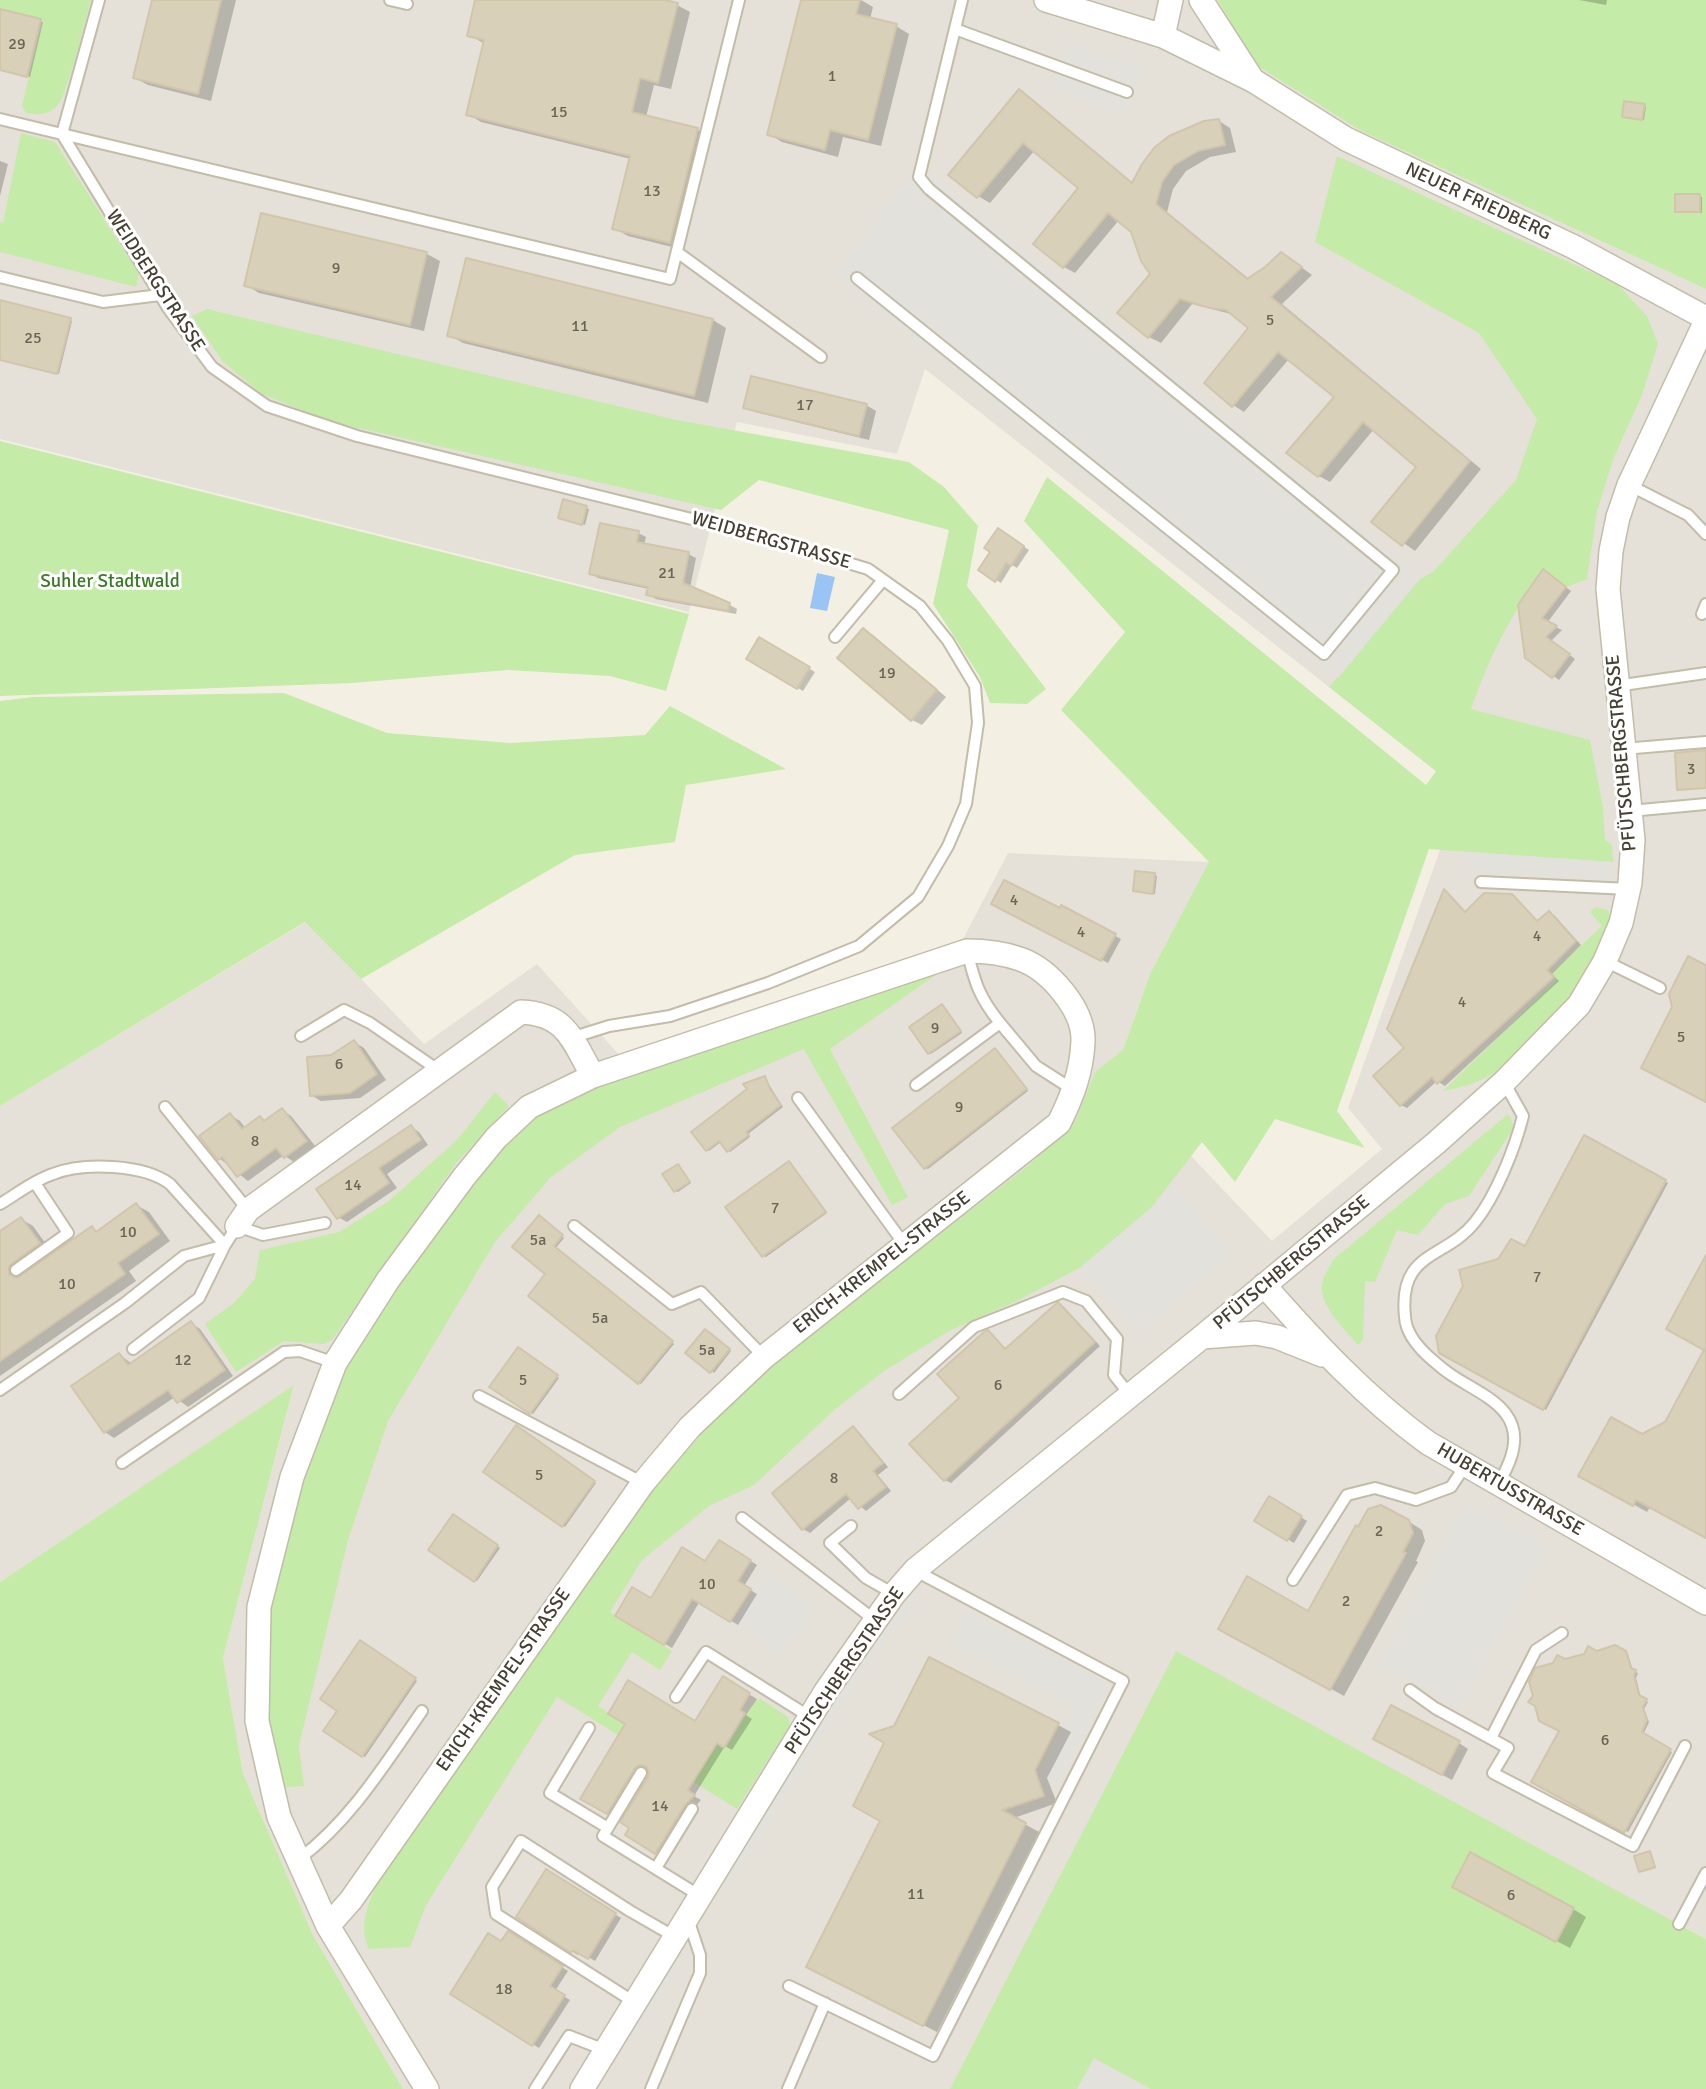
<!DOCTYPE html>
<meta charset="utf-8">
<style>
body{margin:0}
canvas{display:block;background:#f3f0e3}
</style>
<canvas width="1706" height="2089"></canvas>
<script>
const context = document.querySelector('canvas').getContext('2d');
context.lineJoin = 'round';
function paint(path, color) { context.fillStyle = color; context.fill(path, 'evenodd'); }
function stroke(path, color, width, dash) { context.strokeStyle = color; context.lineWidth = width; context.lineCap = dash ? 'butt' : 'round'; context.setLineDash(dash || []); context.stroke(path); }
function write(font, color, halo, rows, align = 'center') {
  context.font = font + ' Signika,sans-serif'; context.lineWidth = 6; context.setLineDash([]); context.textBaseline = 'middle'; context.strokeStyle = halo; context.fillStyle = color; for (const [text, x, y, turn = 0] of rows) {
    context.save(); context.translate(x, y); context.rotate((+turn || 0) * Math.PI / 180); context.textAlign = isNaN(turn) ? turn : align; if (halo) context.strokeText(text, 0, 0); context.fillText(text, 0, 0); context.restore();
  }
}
paint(new Path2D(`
 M0,0H1218L1253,63L1361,131L1706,289V1939L1679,1924L951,2089H403L313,1935L243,1774L223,1658L294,1386L0,1582V1106L306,922L424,1044L537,964L631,1068L950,964L1008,853L1210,862L1150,974L1114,1075L1272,1241L1382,1149L1348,1108L1461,791L925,369L897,454L737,422L689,612L0,439Z`), '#e5e1d8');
paint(new Path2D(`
 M0,0H91C85,19 68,95 57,106C48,115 38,115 26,113L22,106L43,20L0,9Z
 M1218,0H1706V289L1361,131L1253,63Z
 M21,133L55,142L139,274L136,287L0,252V222L3,223Z
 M1337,156L1617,284L1647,316L1658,344L1642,395L1614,457L1597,511L1587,579L1566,587L1543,569C1512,613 1488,659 1471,709L1590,740L1603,807L1605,840L1612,845L1613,862L1429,849L1337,1111L1365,1148L1275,1119L1235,1182L1202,1142L1151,1208L1081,1267L1019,1300L951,1330L884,1371L833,1411L754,1485L709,1506L642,1560L610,1612L672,1651L660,1670L632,1652L598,1706L699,1770L716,1744L725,1749L755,1701L761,1699L788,1717L790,1725L737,1809L557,1697L426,1905L410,1947L369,1949C358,1926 368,1907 376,1884L574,1593L659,1482L718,1416L783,1355L1029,1165L1076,1120L1095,1072L1123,1050L1150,974L1209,862L1061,710L1125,632L1024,521L1047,477L1426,785L1436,771L1329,687L1420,579L1433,572L1516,480L1537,419L1479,333L1315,242Z
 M207,309L677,420L909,462L944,487L978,526L967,586L1046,689L1027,704L990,703L980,677L933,604L949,530L759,480L721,510L332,422L262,394L223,362L192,316Z
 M0,441L689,614L666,691L610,676L508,670L352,683L0,696Z
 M284,693L387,733L510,743L645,735L670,706L786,769L686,785L675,842L575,855L361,979L305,922L0,1106V701L33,697Z
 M1595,907L1608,910C1622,949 1522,1058 1489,1076C1474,1084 1459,1088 1443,1091L1557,980L1552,973L1602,926L1590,912Z
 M940,972L830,1049L908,1197L892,1205L804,1049L620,1127L551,1177L495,1242L388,1421L348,1540L299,1746L304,1786L286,1787L275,1761L261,1699L269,1608L298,1495L323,1413L345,1363L482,1161L536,1112L607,1080Z
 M495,1092L509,1106L457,1162L332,1340L323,1344L284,1341L236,1372L205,1324L234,1303L255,1279L260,1250L339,1232L389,1201L458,1139Z
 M1507,1115L1510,1116L1513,1126L1511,1132L1469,1196L1445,1204L1418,1235L1397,1230L1375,1282L1365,1281L1363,1340L1358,1345C1345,1329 1320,1307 1322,1286C1323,1276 1329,1267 1334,1259Z
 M294,1385L223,1658L243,1774L313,1935L403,2089H0V1582Z
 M1176,1651L1706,1939V2089H950Z`), '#c5eba8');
paint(new Path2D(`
 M1068,41L1142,68L1125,115L1051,88Z
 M918,164L1420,579L1338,678L834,273Z
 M1466,852L1613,862L1612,879L1465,870Z
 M1172,1182L1232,1254L1137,1334L1081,1267L1151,1208Z
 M1038,1479L1044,1488L975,1549L967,1540Z
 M1466,1502L1547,1545L1459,1708L1379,1664Z
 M767,1573L815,1605L782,1655L734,1623Z
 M913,1594L919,1600L874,1655L725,1891L717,1887L829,1707L875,1638Z
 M966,1609L1109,1684L1057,1786L1041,1777L1075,1707L950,1643Z
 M669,1962L678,1967L632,2040L625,2035Z
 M1094,2058L1151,2089H1077Z`), '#e3e1dc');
paint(new Path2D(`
 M817,573L835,577L827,611L810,608Z`), '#99c5f6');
paint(new Path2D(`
 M154,0H236L211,101L148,85L135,78Z
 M477,0H658L677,5L690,12L671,89L654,85L646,117L698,130L711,137L684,250L628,236L614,228L631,159L481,122L468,114L485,44L469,35Z
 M803,0H861L873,7L870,19L896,26L909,34L881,146L843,137L838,157L782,142L769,134Z
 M1579,0H1607L1606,5Z
 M0,11L43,22L30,77L0,70Z
 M1019,91L1031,98L1134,184L1219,121L1230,128L1236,152L1210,157L1186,171L1173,189L1167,212L1249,279L1293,261L1312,275L1282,304L1481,469L1415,551L1374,522L1419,467L1374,429L1330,482L1319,476L1337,396L1289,359L1244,412L1233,405L1251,327L1235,315L1192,304L1161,343L1149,337L1152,274L1132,231L1119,220L1075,273L1064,267L1081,188L1035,150L990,203L978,196Z
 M1644,106L1646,107L1644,120L1626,117Z
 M0,161L8,164L0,196Z
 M1699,196L1702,197V213L1676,211Z
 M262,215L427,254L440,261L424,331L259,293L246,285Z
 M0,302L72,321L59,374L0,360Z
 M713,320L726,328L708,403L463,343L449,335Z
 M866,405L876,411L869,440L755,412L745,407Z
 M586,508L589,509L585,525L562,518Z
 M638,533L646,537L644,545L688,554L696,558L690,588L730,605L737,609L736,614L656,599L648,594L649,589L598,578L591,573Z
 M1003,533L1029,550L1017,568L1012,565L1001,583L981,570Z
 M1550,575L1571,591L1547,623L1562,630L1551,641L1575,659L1559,680L1526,657Z
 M863,630L873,635L946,697L922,725L912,720Z
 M760,639L815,672L803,691L748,658Z
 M1155,875L1157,876L1155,894L1135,890Z
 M1445,891L1467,913L1511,896L1518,900L1539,922L1549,913L1555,916L1581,945L1552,974L1559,981L1445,1086L1437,1081L1407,1108L1401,1105L1406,1048Z
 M994,903L1060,911L1062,907L1121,939L1108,963Z
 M944,1008L962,1033L931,1054L929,1053Z
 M354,1042L364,1048L386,1080L360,1098L321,1101L311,1095L332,1057Z
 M997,1052L1028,1091L928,1169L925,1168Z
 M765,1078L783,1107L748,1134L750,1137L730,1152L721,1142L709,1151L707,1150Z
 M282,1110L291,1116L316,1147L295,1163L284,1155L248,1181L219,1158L230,1115L240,1121L246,1129L260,1118L266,1121Z
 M411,1127L419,1132L428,1145L387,1174L397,1188L347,1222L338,1217Z
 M1584,1137L1668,1183L1546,1410L1441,1352L1500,1261L1526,1248Z
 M791,1164L827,1213L766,1257L763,1256Z
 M678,1166L691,1183L678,1192L675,1191Z
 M136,1205L149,1212L170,1241L129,1271L136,1281L0,1376V1234L21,1219L33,1226L51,1251L21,1273V1277L92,1228L99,1232Z
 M541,1219L564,1238L555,1249L674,1344L641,1384L530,1296L548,1274Z
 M1059,1304L1065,1308L1100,1346L951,1483L945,1480L962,1398L988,1332L1007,1350Z
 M191,1323L200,1329L233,1376L188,1407L175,1397L114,1438L105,1432L120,1355L132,1364Z
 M707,1332L731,1351L714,1373L688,1353Z
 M518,1349L559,1378L533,1414L491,1386Z
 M1706,1349V1537L1650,1507L1647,1512L1581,1475L1666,1423Z
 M516,1427L596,1483L565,1527L485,1472Z
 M853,1428L859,1432L888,1467L878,1475L891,1491L866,1511L851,1498L810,1533L803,1529L774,1493Z
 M1270,1498L1307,1521L1294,1543L1256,1520Z
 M453,1516L500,1548L477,1581L431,1550Z
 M1408,1521L1422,1530L1425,1541L1416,1561L1418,1562L1344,1696L1220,1628L1309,1614Z
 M726,1546L757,1565L744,1586L757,1594L738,1625L700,1601L672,1648L617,1615L651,1600L706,1563Z
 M361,1642L417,1681L365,1757L326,1730L339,1710Z
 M1615,1647L1628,1654L1633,1671L1638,1673L1636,1678L1641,1698L1648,1702L1644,1709L1649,1722L1643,1735L1672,1752L1628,1832L1533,1781L1561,1731L1566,1661Z
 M723,1679L757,1699L746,1715L752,1719L732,1750L725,1746L694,1796L701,1800L693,1809L664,1857L627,1834L649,1778V1769L642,1772L615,1817L583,1798L696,1723Z
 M1058,1725L1071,1732L1047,1778L1057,1803L1014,1818L1039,1832L937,2032L822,1974L882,1821Z
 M1459,1743L1468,1749L1452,1780L1385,1744Z
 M1650,1853L1656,1868L1642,1872L1640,1870Z
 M546,1871L621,1918L595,1961L580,1952L578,1955L518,1917Z
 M1467,1894L1573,1909L1586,1917L1570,1948Z
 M508,1933L568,1971L555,1991L570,2000L539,2048L452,1993L502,1943Z`), '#0003');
const building = new Path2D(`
 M152,0H221L198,94L133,78Z
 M475,0H665L678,3L658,83L640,78L632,112L698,128L670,243L612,229L630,156L466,115L484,40L467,36Z
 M801,0H860L856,14L897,24L868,140L830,130L825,150L767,135Z
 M0,9L41,19L27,77L0,70Z
 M1019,89L1132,183L1142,164L1154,148L1169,136L1204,121L1219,119L1225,145L1198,151L1174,165L1162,182L1156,204L1247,279L1265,267L1281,252L1302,267L1271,297L1470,461L1402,546L1371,522L1416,467L1363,422L1318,477L1286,453L1334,397L1278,352L1232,407L1204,383L1248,328L1226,310L1210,308L1180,299L1148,338L1117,313L1150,274L1141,261L1131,232L1108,213L1063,268L1033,244L1078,188L1023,143L977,198L948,175Z
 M1624,101L1645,104L1642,120L1622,117Z
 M1675,194H1700V212H1675Z
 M261,213L427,252L410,325L244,286Z
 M466,258L713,319L694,396L447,336Z
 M0,300L71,318L57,374L0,360Z
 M751,376L867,404L859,436L743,408Z
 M563,499L587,506L582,525L558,518Z
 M600,523L639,531L637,542L689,552L683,583L730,603L728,611L646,595L648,587L589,574Z
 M998,528L1024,546L1011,566L1006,563L995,582L978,570L990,552L984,548Z
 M1543,569L1566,587L1542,618L1557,626L1546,637L1570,654L1552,678L1525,658L1518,605Z
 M863,628L937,690L911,721L837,658Z
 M759,637L810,667L797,689L746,659Z
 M1706,750V788L1677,790L1675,753Z
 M1135,871L1155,873L1153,894L1133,891Z
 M1004,880L1060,908L1061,905L1116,934L1101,961L991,904Z
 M1444,889L1465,912L1484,893L1512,894L1537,921L1549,911L1576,941L1547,970L1554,977L1437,1084L1432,1077L1400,1106L1373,1076L1404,1048L1387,1029Z
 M1688,956L1706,965V1102L1641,1068L1672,1007L1669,994Z
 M942,1004L961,1031L928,1054L909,1027Z
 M354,1040L377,1074L350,1093L310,1096L307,1057L331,1055Z
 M995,1048L1027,1089L924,1169L892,1128Z
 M765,1076L770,1089L781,1105L746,1132L749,1135L727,1152L719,1141L706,1151L691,1132L747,1089L743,1084Z
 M282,1108L307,1141L284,1158L276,1148L237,1177L222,1157L218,1160L199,1136L230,1113L242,1129L260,1116L264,1121Z
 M411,1125L421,1140L379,1168L389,1183L337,1219L316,1189Z
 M1584,1135L1666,1180L1543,1410L1439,1353L1436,1336L1463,1286L1459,1270L1498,1259L1511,1239L1525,1246Z
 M789,1161L826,1212L762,1257L725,1207Z
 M678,1164L690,1182L674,1192L662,1174Z
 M136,1203L159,1234L118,1263L125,1274L0,1361V1231L21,1217L40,1243L9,1266V1274L17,1278L92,1226L96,1232Z
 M539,1215L563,1235L554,1246L673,1341L638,1384L528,1296L545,1274L512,1247Z
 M1706,1255V1538L1636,1500L1633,1506L1578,1476L1611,1417L1642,1434L1665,1422L1704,1350L1666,1329Z
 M1058,1302L1095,1342L944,1481L909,1444L959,1398L937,1374L984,1332L988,1330L1005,1349Z
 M191,1321L225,1370L177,1403L168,1390L104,1433L71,1386L119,1353L128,1365Z
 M705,1329L730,1349L710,1373L685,1353Z
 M518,1347L558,1375L530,1414L489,1387Z
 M516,1425L595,1481L562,1527L483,1472Z
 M853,1426L883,1463L873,1471L886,1487L858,1509L846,1494L802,1530L772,1493Z
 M1269,1496L1302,1516L1287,1541L1254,1521Z
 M1381,1505L1409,1520L1413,1533L1403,1552L1406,1553L1330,1690L1218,1629L1247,1576L1308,1611L1356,1525L1358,1527L1368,1509Z
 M453,1514L498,1545L474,1582L428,1550Z
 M719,1540L751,1560L738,1581L751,1589L730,1622L692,1599L664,1645L615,1616L632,1587L651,1598L682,1547L705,1561Z
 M360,1640L416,1678L362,1757L323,1731L337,1711L320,1699Z
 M1615,1645L1626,1651L1631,1668L1636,1670L1634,1676L1639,1695L1647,1699L1643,1707L1647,1720L1642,1732L1671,1749L1624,1833L1531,1782L1559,1731L1539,1721L1535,1706L1528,1702L1533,1696L1529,1682L1535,1668L1553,1663L1557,1655L1565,1659L1584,1654L1588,1646L1597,1651Z
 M929,1657L1059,1723L1035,1770L1044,1796L1002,1810L1026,1823L923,2026L806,1967L880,1821L853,1806L884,1743L869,1734L894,1726Z
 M723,1676L750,1693L740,1710L745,1713L724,1748L717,1743L688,1790L695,1795L685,1805L655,1854L625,1835L629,1828L620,1822L648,1777L649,1772L646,1767L640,1765L635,1768L607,1814L580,1799L625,1724L608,1714L628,1680L695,1721Z
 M1391,1705L1460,1741L1442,1775L1373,1739Z
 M1650,1851L1655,1867L1639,1872L1634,1856Z
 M1470,1852L1574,1908L1556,1942L1452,1887Z
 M546,1869L616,1913L588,1959L573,1950L571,1953L516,1917Z
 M508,1931L563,1966L550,1986L565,1995L532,2046L450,1994L488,1933L501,1941Z`);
paint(building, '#d9d0ba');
stroke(building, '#d1c6aa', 2);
const service = new Path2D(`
 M99,0L62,134L670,279L739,0
 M390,0L407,4
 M955,29L1127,92
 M0,119L62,134L168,308L212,367L267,406L357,436L752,534L868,569L920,606L948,641L975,686L978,723L966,804L948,846L918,897L859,946L768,983L670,1016L609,1026L571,1038
 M677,252L821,357
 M0,277L103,302L160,295
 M857,278L1324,654L1393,570L974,226L929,189L919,177L962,0
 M1629,485L1688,515L1706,534
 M1702,614L1706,604
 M835,637L883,580
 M1616,686L1706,673
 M1623,749L1706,742
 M1630,811L1706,804
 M1481,882L1629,889
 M967,951C975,983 979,997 1000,1023
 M1605,961L1660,988
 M301,1036L344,1010L370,1023L438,1070
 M916,1085L1000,1023L1036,1066L1075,1091
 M798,1098L904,1244
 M165,1107L248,1210
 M0,1204C17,1194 34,1180 53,1174C83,1162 144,1164 170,1184L225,1245L199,1298L133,1349
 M574,1226L672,1304L701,1292L764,1357
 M16,1270L68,1233L35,1183
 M0,1390L125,1303L184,1256L225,1245L237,1226L263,1235L325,1223
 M899,1394L974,1327L1063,1292L1086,1301L1117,1339L1114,1375L1130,1395
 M479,1396L643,1483
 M122,1463L284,1352L300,1351L335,1363
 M1499,1484C1503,1476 1507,1468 1510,1460C1529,1409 1480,1395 1450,1374C1442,1369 1436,1363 1429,1357C1418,1347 1406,1333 1405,1317C1398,1250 1445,1260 1475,1222C1496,1196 1515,1148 1523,1116L1504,1082
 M742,1518L876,1621
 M851,1526L830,1543L866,1578L894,1594
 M1293,1580L1347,1495L1375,1488L1416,1500L1451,1487L1465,1466
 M1410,1690L1435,1708L1508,1748L1493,1773L1633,1846L1685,1746
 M676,1697L706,1652L810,1717
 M589,1728L550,1793L608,1828
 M1491,1738L1536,1650L1562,1633
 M641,1773L603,1836L700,1896
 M299,1859C351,1820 385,1764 422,1711
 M656,1868L692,1809
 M1679,1924L1706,1873
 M789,1986L933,2056L1123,1681L916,1571
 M634,2002L496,1914L492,1887L521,1841L630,1911L675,1937
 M535,2089L569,2036L605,2050
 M651,2089L700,1973V1955L688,1919
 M788,2089L825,2003`);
const minor = new Path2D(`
 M1046,0L1163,36L1254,81L1346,139L1574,247L1706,318
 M1201,0L1252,79
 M1163,36L1171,0
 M237,1226L248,1210L521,1012C567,1014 572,1040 593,1076
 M1264,1285C1316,1344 1365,1397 1428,1443L1706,1603
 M1202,1337L1256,1333L1277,1337L1322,1355
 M328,1926L351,1900L643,1483L690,1427L764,1357L1059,1123C1072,1097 1082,1071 1083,1041C1084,1009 1049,969 1020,959C1003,953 984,951 967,951L593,1076L529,1107L496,1138L464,1177L388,1280L335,1363L292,1477L259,1607L257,1721L279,1817L328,1926L427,2089
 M582,2089L826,1691L894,1594L915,1570L1202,1337L1436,1143L1504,1082L1579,1005L1605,961L1621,923L1630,883L1633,840L1608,589L1611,551L1618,517L1629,485L1706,321`);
stroke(service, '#c2bca8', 14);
stroke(minor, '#c2bca8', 26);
stroke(service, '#fff', 10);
stroke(minor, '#fff', 23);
write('16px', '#6a6455', null, [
 ["29",17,45],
 ["1",832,77],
 ["15",559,113],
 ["13",652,192],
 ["9",336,269],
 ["5",1270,321],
 ["11",580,327],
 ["25",33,339],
 ["17",805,406],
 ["21",667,574],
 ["19",887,674],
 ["3",1691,770],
 ["4",1014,901],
 ["4",1081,933],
 ["4",1537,937],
 ["4",1462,1003],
 ["9",935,1029],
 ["5",1681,1038],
 ["6",339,1065],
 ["9",959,1108],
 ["8",255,1142],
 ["14",353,1186],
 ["7",775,1209],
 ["10",128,1233],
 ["5a",538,1241],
 ["7",1537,1278],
 ["10",67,1285],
 ["5a",600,1319],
 ["5a",707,1351],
 ["12",183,1361],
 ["5",523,1381],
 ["6",998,1386],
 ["5",539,1476],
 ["8",834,1479],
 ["2",1379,1532],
 ["10",707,1585],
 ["2",1346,1602],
 ["6",1605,1741],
 ["14",660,1807],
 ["11",916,1895],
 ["6",1511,1896],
 ["18",504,1990]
]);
write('19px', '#454033', '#fff', [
 ["NEUER FRIEDBERG",1478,202,25],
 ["WEIDBERGSTRASSE",155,281,57],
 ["WEIDBERGSTRASSE",771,541,16],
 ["PFÜTSCHBERGSTRASSE",1622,753,-95],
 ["ERICH-KREMPEL-STRASSE",882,1263,-38],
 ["PFÜTSCHBERGSTRASSE",1292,1263,-40],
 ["HUBERTUSSTRASSE",1510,1490,30],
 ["PFÜTSCHBERGSTRASSE",845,1671,-56],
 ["ERICH-KREMPEL-STRASSE",504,1680,-55]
]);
write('19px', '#397b22', '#fff', [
 ["Suhler Stadtwald",110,582]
]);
</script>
